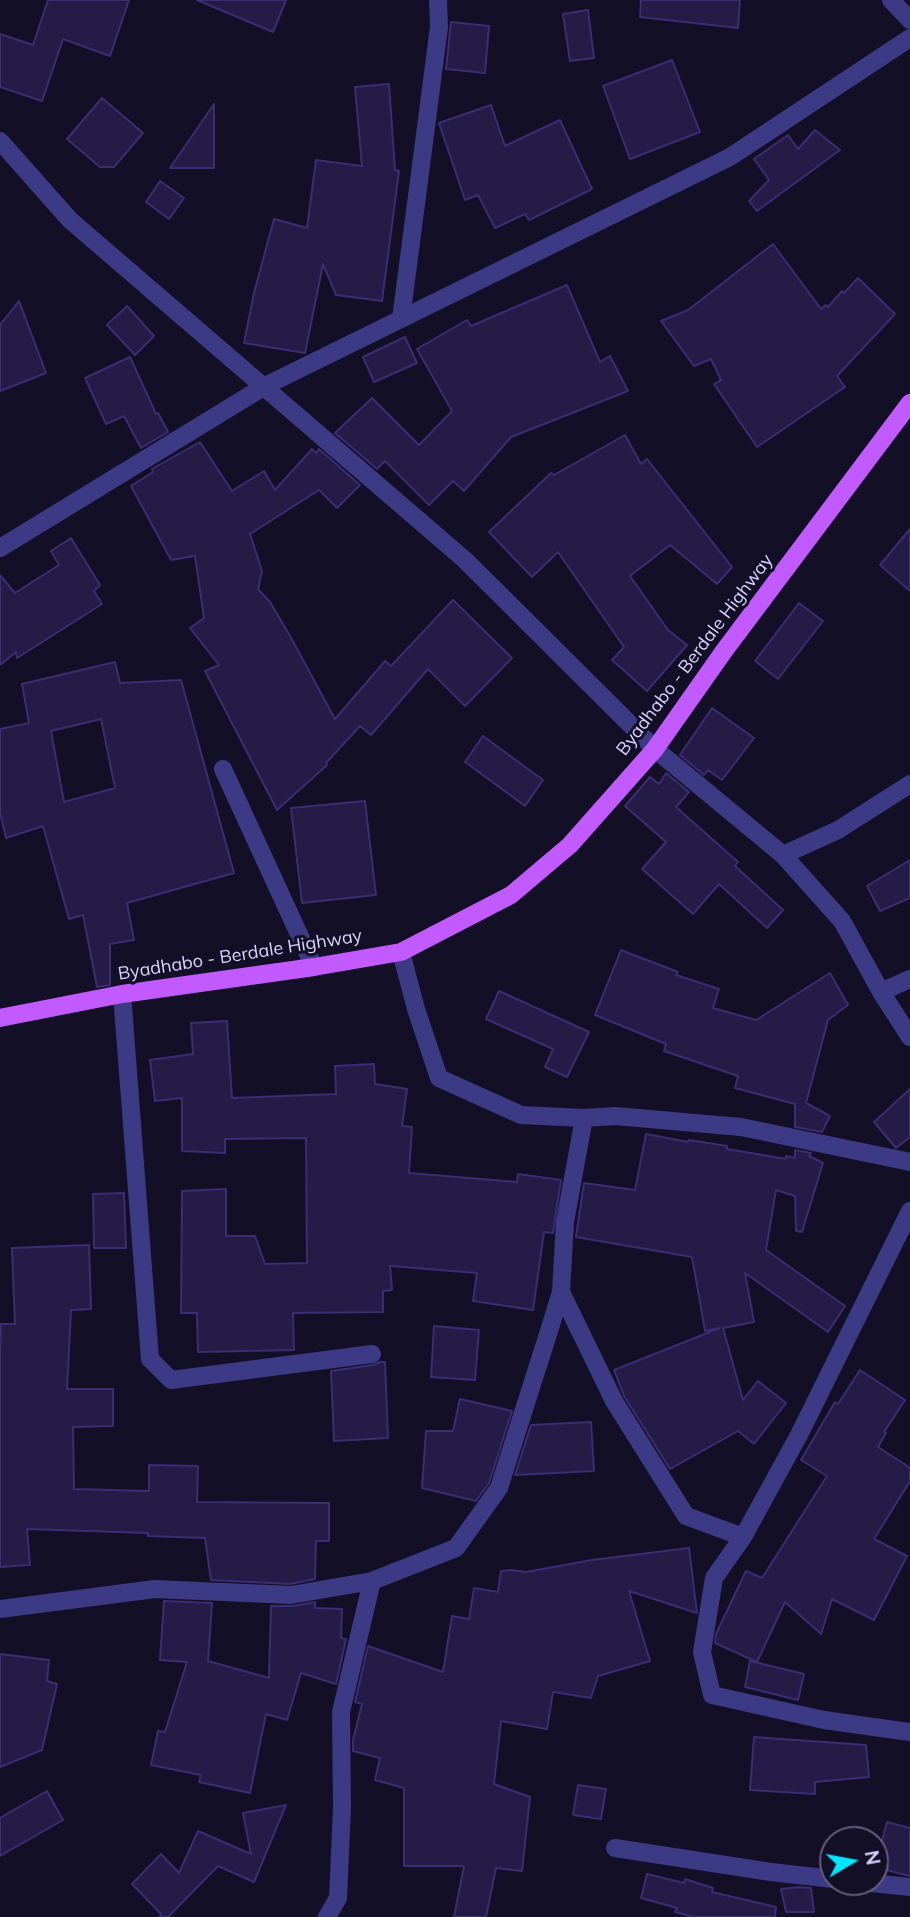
<!DOCTYPE html>
<style>
body{margin:0}
#map{position:relative;width:910px;height:1917px;overflow:hidden;background:#130f26;font-family:Mulish,sans-serif}
canvas{display:block}
.north{position:absolute;left:819px;top:1826px;width:70px;height:70px;box-sizing:border-box;background:#130f26;border:2px solid #625e7d;border-radius:50%;rotate:80deg;font-size:19px;font-weight:700;line-height:28px;text-align:center;color:#d9d4ff}
.north::after{content:'';display:block;margin:auto;width:24px;height:32px;background:#00e5ff;clip-path:polygon(50% 0,100% 100%,50% 72%,0 100%)}
</style>
<div id="map">
<canvas width="910" height="1917"></canvas>
<div class="north">N</div>
</div>
<script>
const context = document.querySelector('canvas').getContext('2d');
context.lineJoin = 'round';
function paint(path, color) { context.fillStyle = color; context.fill(path, 'evenodd'); }
function stroke(path, color, width, dash) { context.strokeStyle = color; context.lineWidth = width; context.lineCap = dash ? 'butt' : 'round'; context.setLineDash(dash || []); context.stroke(path); }
function write(font, color, halo, rows, align = 'center') {
  context.font = font + ' Mulish,sans-serif'; context.lineWidth = 6; context.setLineDash([]); context.textBaseline = 'middle'; context.strokeStyle = halo; context.fillStyle = color; for (const [text, x, y, turn = 0] of rows) {
    context.save(); context.translate(x, y); context.rotate((+turn || 0) * Math.PI / 180); context.textAlign = isNaN(turn) ? turn : align; if (halo) context.strokeText(text, 0, 0); context.fillText(text, 0, 0); context.restore();
  }
}
const building = new Path2D(`
 M48,0H129L110,56L63,39L42,101L0,87V34L33,45Z
 M197,0H286L273,32Z
 M641,0H740L738,28L640,17Z
 M588,10L594,58L570,61L563,14Z
 M451,22L489,26L485,73L446,69Z
 M672,60L700,132L630,159L603,86Z
 M389,84L395,170L399,171L382,301L336,295L323,264L305,353L244,343L254,293L274,219L307,228L316,160L362,166L355,87Z
 M102,98L143,133L114,167H100L67,139Z
 M214,104V168H170Z
 M491,105L505,146L560,120L592,189L529,220L525,214L495,228L478,195L465,200L439,123Z
 M815,130L840,150L757,211L749,201L769,180L754,159L788,135L798,149Z
 M160,181L184,198L169,219L146,202Z
 M773,244L821,309L826,305L828,307L842,291L844,293L858,278L895,314L837,376L845,387L757,447L714,384L721,380L711,359L694,366L661,321L688,310Z
 M567,285L600,362L610,356L628,391L511,437L464,491L453,481L429,505L385,461L377,469L335,433L372,398L419,445L452,411L417,349L467,320L471,326Z
 M19,301L46,373L0,391V325Z
 M127,306L154,336L135,355L107,325Z
 M405,337L417,363L374,382L363,357Z
 M130,357L156,414L158,413L168,432L141,448L124,416L106,424L85,378Z
 M625,435L641,464L647,459L732,567L717,584L670,545L630,576L668,630L687,645L647,691L612,660L624,647L558,552L532,577L489,532L551,473L554,475Z
 M200,442L232,491L264,471L275,490L312,449L316,453L319,449L360,485L337,508L319,490L250,534L262,571L258,589L270,602L290,636L335,719L385,661L391,666L453,600L512,658L465,706L428,669L371,735L360,726L326,763L327,765L277,810L205,671L219,665L190,628L204,618L195,556L171,560L131,486L153,472L152,469Z
 M910,529V591L880,565Z
 M71,538L100,585L94,591L102,604L17,658L16,652L0,665V575L15,593L59,565L51,551Z
 M799,603L823,621L778,679L755,661Z
 M115,662L120,683L181,680L234,873L127,903L134,940L110,944V985L97,987L83,915L69,919L43,826L6,838L0,812V729L29,723L22,684ZM101,719L115,788L64,802L51,731Z
 M712,708L754,738L722,780L708,770L704,775L680,755Z
 M483,736L543,780L525,806L465,762Z
 M666,773L689,792L676,807L738,862L735,866L783,910L767,928L719,884L693,914L642,869L666,842L625,806L650,777L659,784Z
 M365,801L376,895L302,903L291,808Z
 M910,860V898L880,911L867,886Z
 M621,950L678,972L676,975L719,989L713,1008L756,1020L830,973L848,1005L828,1020L806,1103L830,1116L822,1132L795,1127V1104L735,1088L738,1076L664,1051L666,1044L595,1015Z
 M499,991L589,1032L567,1077L545,1067L553,1049L486,1019Z
 M227,1021L232,1098L336,1094L335,1066L374,1064L375,1084L407,1089L402,1126L412,1127L409,1173L517,1182L518,1174L561,1180L553,1233L544,1232L533,1310L473,1301L477,1273L390,1266L392,1290L383,1291V1312L293,1313L294,1350L198,1352L197,1313H181L182,1191L226,1189V1236H255L265,1264L307,1263L306,1138L225,1139V1153L182,1151V1098L155,1101L150,1060L193,1054L191,1023Z
 M910,1089V1137L896,1148L874,1122Z
 M646,1134L688,1142L689,1140L727,1146V1149L786,1159V1156L795,1158V1150L811,1153L809,1156L823,1163L802,1232L796,1231L795,1196L776,1190L766,1250L845,1306L828,1332L745,1273L754,1322L723,1328L743,1400L758,1381L786,1403L754,1444L738,1431L670,1469L624,1396L614,1370L720,1328L705,1331L692,1257L576,1237L584,1183L635,1190Z
 M124,1193L126,1248H94L93,1194Z
 M89,1245L91,1309L71,1310L67,1389H113V1426L73,1427L74,1489L149,1491V1465L198,1466L197,1502L329,1503V1541H316L315,1579L290,1584L211,1580L205,1538L148,1536V1533L27,1529L30,1565L0,1567V1353L1,1324H15L12,1248Z
 M434,1326L479,1330L475,1380L431,1377Z
 M380,1362H385L388,1438L334,1441L331,1371L373,1365Z
 M860,1370L905,1400L884,1432L886,1433L878,1447L910,1468V1481L874,1539L907,1556L874,1620L832,1599L821,1634L785,1602L757,1662L715,1643L716,1634L746,1571L762,1578L827,1476L801,1460L835,1402L838,1404Z
 M460,1399L512,1411L489,1483L476,1501L422,1488L426,1431H453Z
 M591,1422L594,1471L515,1475L531,1425Z
 M689,1548L697,1613L629,1591L650,1661L598,1676L591,1698L553,1692L547,1729L501,1721L494,1784L530,1797L522,1871L496,1868L486,1917H454L464,1866H404V1788L375,1780L380,1758L353,1751V1740L362,1704L355,1702L368,1646L443,1672L452,1616L469,1619L474,1588L498,1592L501,1571L512,1570L526,1572L592,1560Z
 M164,1601L212,1603L208,1661L269,1678L271,1606H293L315,1602V1608L342,1609L341,1638L346,1639L336,1684L301,1673L287,1720L266,1714L250,1793L199,1782L201,1775L151,1765L158,1731L165,1732L187,1662L160,1660Z
 M0,1654L49,1660L47,1681L57,1684L42,1750L0,1767Z
 M750,1661L804,1674L798,1700L745,1687Z
 M754,1737L866,1745L869,1777L815,1782V1794L750,1790Z
 M578,1785L606,1789L601,1819L573,1815Z
 M47,1791L63,1820L0,1856V1818Z
 M286,1805L254,1882L218,1866L168,1917H160L161,1914L132,1884L161,1854L179,1873L198,1831L251,1854L243,1813Z
 M887,1822L910,1828V1876L875,1867Z
 M647,1874L684,1883L685,1879L713,1888L712,1892L776,1907L775,1917H694L675,1912L677,1908L641,1898Z
 M799,1887L811,1888L814,1912H786L781,1889Z`);
paint(building, '#241b47');
stroke(building, '#3b2d73', 2);
stroke(new Path2D(`
 M891,0L910,20
 M0,141L70,220L465,560L655,749L783,855L842,921L881,992L910,1037
 M401,319L439,27L438,0
 M0,548L265,386L730,157L910,38
 M223,769L314,967
 M783,855L838,830L910,784
 M401,952L416,1009L439,1078L521,1115L584,1118L615,1116L741,1127L910,1162
 M881,992L910,979
 M122,994L150,1359L171,1380L372,1354
 M910,1211L799,1435L743,1537L714,1578L702,1652L712,1695L824,1720L910,1732
 M561,1292L614,1401L686,1516L743,1537
 M0,1609L155,1589L291,1595L372,1581L456,1548L499,1488L549,1331L561,1292L565,1222L584,1118
 M615,1848L771,1872L833,1879
 M862,1882L910,1887
 M327,1917L338,1898L342,1808L341,1712L372,1581`), '#3d3a85', 18);
stroke(new Path2D(`
 M0,1018L122,994L314,967L401,952L511,895L570,845L655,749L724,651L910,403`), '#c25bff', 18);
write('18px', '#d9d4ff', '#130f26', [
 ["Byadhabo - Berdale Highway",695,655,-53],
 ["Byadhabo - Berdale Highway",240,955,-9]
]);
</script>
